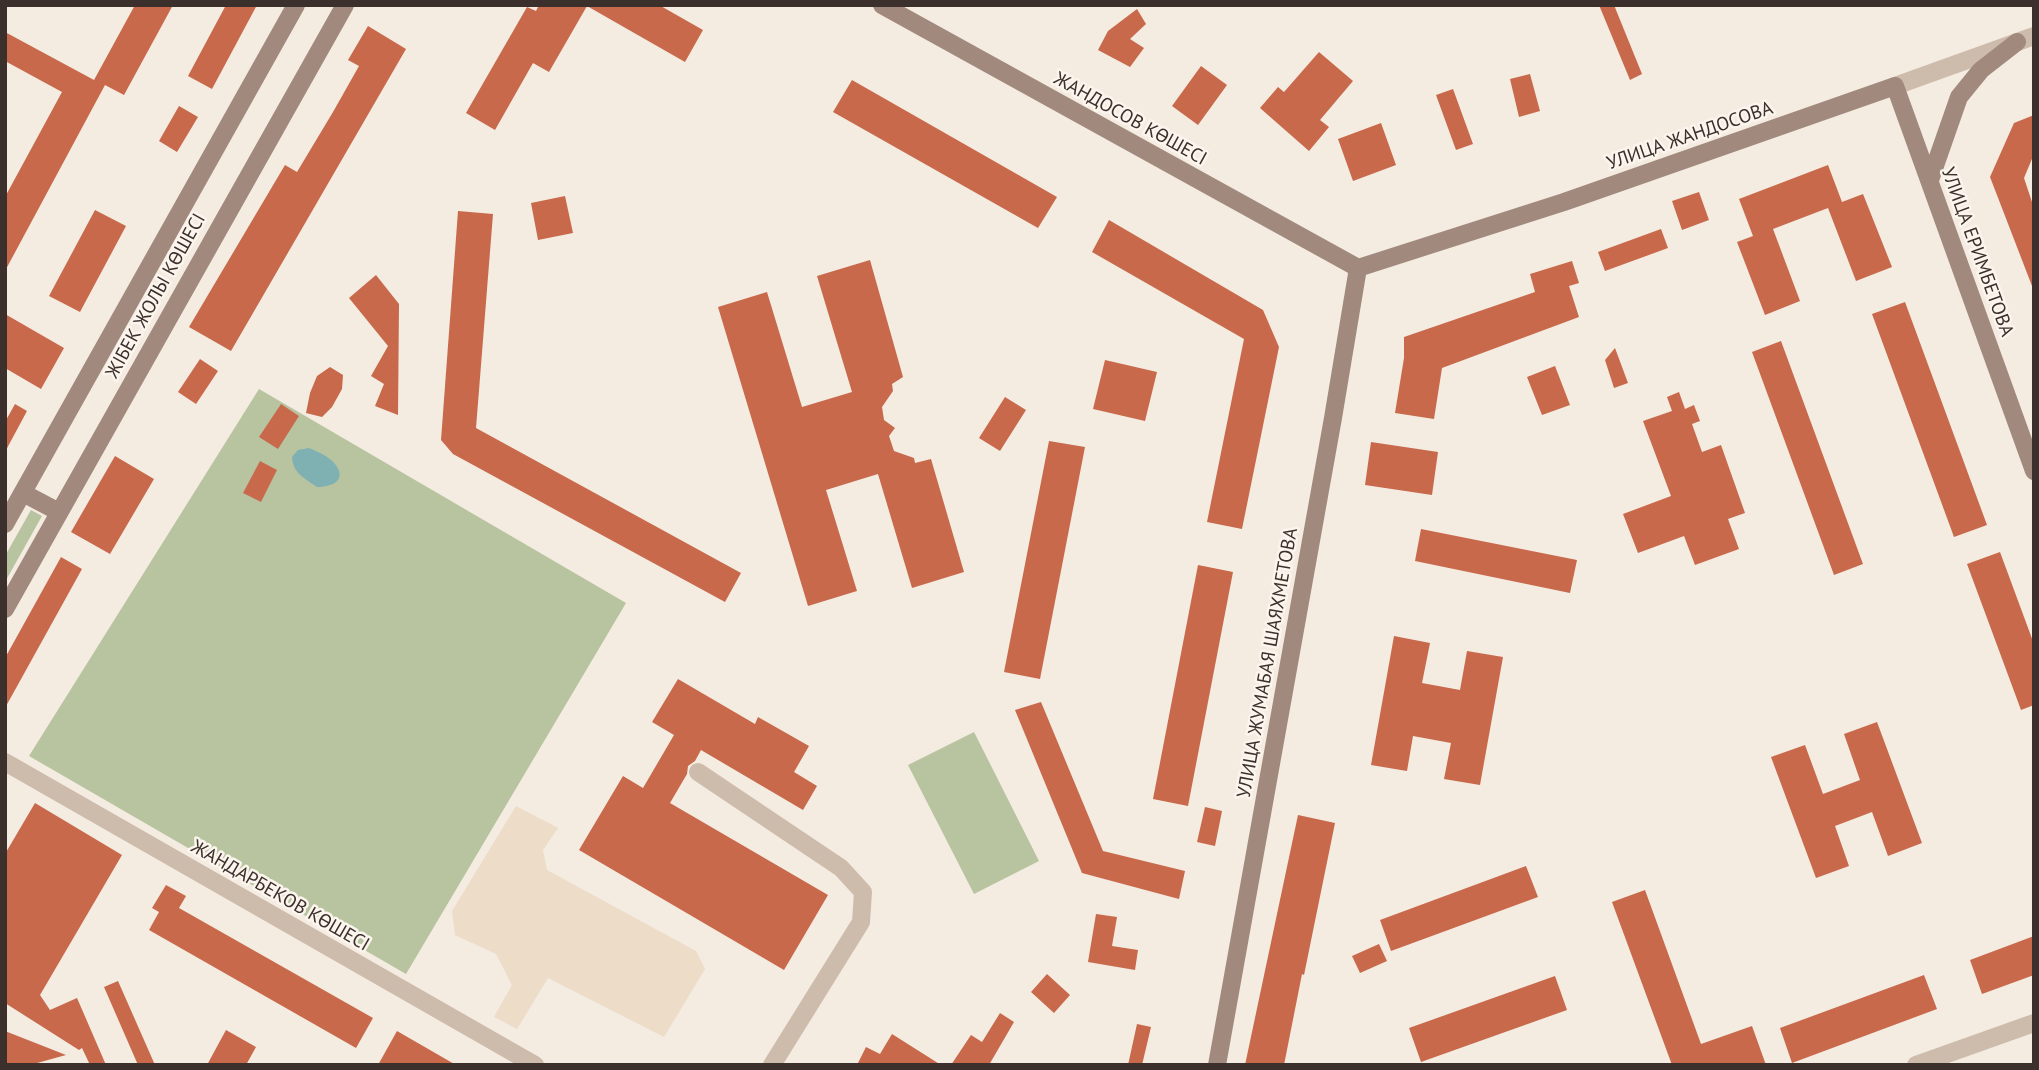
<!DOCTYPE html>
<meta charset="utf-8">
<style>
body{margin:0}
#map{position:relative;width:2039px;height:1070px;overflow:hidden;background:#f4ebe1;font-family:"PT Sans",sans-serif}
canvas{display:block}
.frame{position:absolute;inset:0;border:7px solid #3b302b;pointer-events:none}
</style>
<div id="map">
<canvas width="2039" height="1070"></canvas>
<div class="frame"></div>
</div>
<script>
const context = document.querySelector('canvas').getContext('2d');
context.lineJoin = 'round';
function paint(path, color) { context.fillStyle = color; context.fill(path, 'evenodd'); }
function stroke(path, color, width, dash) { context.strokeStyle = color; context.lineWidth = width; context.lineCap = dash ? 'butt' : 'round'; context.setLineDash(dash || []); context.stroke(path); }
function write(font, color, halo, rows, align = 'center') {
  context.font = font + ' "PT Sans",sans-serif'; context.lineWidth = 5; context.setLineDash([]); context.textBaseline = 'middle'; context.strokeStyle = halo; context.fillStyle = color; for (const [text, x, y, turn = 0] of rows) {
    context.save(); context.translate(x, y); context.rotate((+turn || 0) * Math.PI / 180); context.textAlign = isNaN(turn) ? turn : align; if (halo) context.strokeText(text, 0, 0); context.fillText(text, 0, 0); context.restore();
  }
}
paint(new Path2D(`
 M259,389L626,603L406,974L29,756Z
 M31,510L42,516L5,582V556Z
 M974,732L1039,861L974,894L908,765Z`), '#b8c4a0');
paint(new Path2D(`
 M516,806L558,828L543,850L547,870L696,951L705,969L664,1037L548,978L517,1029L494,1017L512,985L496,954L455,935L452,911Z`), '#ecdcc8');
paint(new Path2D(`
 M309,448C318,452 329,456 335,464C348,481 331,487 317,487C304,478 293,473 292,457L298,450Z`), '#7fb0b2');
paint(new Path2D(`
 M135,5H173L124,95L105,85L5,271V197L62,92L5,61V32L94,80Z
 M226,5H257L212,89L188,76Z
 M539,5H659L703,30L685,62L587,6L549,72L533,63L495,130L466,113L527,7L536,11Z
 M1599,5H1614L1642,74L1630,80Z
 M1137,9L1146,24L1130,39L1144,48L1130,67L1098,50L1108,31Z
 M368,26L406,49L231,351L189,327L285,165L297,172L333,112L359,66L348,60Z
 M1319,52L1353,81L1320,120L1329,127L1309,151L1260,108L1278,87L1284,92Z
 M1201,66L1227,85L1198,125L1172,106Z
 M1530,74L1540,111L1519,117L1510,79Z
 M852,80L1057,197L1038,228L833,112Z
 M1453,89L1473,144L1456,150L1436,95Z
 M179,106L198,117L177,152L159,141Z
 M2034,115V154L2024,178L2034,208L2032,286L1990,177L2014,123Z
 M1381,123L1396,165L1353,181L1338,139Z
 M1828,165L1842,202L1863,194L1892,267L1856,281L1828,208L1773,229L1800,301L1765,315L1737,242L1753,236L1739,199Z
 M1699,192L1709,220L1682,230L1672,201Z
 M565,196L573,233L538,240L531,203Z
 M95,210L126,226L80,312L49,296Z
 M458,211L493,214L476,428L741,573L725,602L453,454L441,440Z
 M1109,220L1263,310L1279,347L1242,529L1207,522L1244,339L1092,252Z
 M1661,229L1668,248L1605,271L1598,252Z
 M870,260L903,377L892,384L893,391L882,407L884,420L895,428L889,436L894,451L914,458L915,463L931,459L964,572L912,588L878,474L826,490L857,591L808,606L718,307L767,292L802,407L852,392L817,276Z
 M1572,261L1579,283L1569,286L1579,317L1442,368L1434,419L1395,413L1404,358V337L1535,292L1530,274Z
 M376,275L399,304L398,415L375,406L384,384L371,376L388,346L349,298Z
 M1905,302L1987,525L1954,537L1872,314Z
 M5,314L64,348L41,389L5,368Z
 M1781,341L1863,564L1834,575L1752,352Z
 M1615,348L1628,383L1614,388L1605,360Z
 M200,359L218,371L196,404L178,392Z
 M1105,360L1157,372L1145,421L1093,409Z
 M1555,366L1570,405L1542,415L1527,377Z
 M330,367L343,375L342,389L332,407L322,417L306,413L310,393L317,376Z
 M1679,392L1685,409L1694,405L1700,421L1692,424L1702,452L1721,445L1745,513L1728,519L1739,549L1695,565L1684,536L1638,553L1623,514L1671,496L1643,421L1672,411L1667,397Z
 M1005,397L1026,410L1000,451L979,438Z
 M15,404L27,411L5,452V422Z
 M281,404L299,416L278,449L259,437Z
 M1049,441L1085,447L1040,679L1004,672Z
 M1371,442L1438,452L1432,495L1365,485Z
 M115,456L154,479L110,554L71,532Z
 M260,461L277,470L261,502L243,493Z
 M1421,529L1577,560L1570,593L1415,561Z
 M2000,552L2034,644V705L2021,710L1967,564Z
 M61,557L82,569L5,708V658Z
 M1198,565L1233,572L1188,806L1153,799Z
 M1394,636L1430,643L1422,683L1460,690L1467,651L1503,657L1480,785L1444,779L1451,743L1413,736L1407,771L1371,765Z
 M678,679L755,724L758,717L809,746L794,772L817,786L803,810L701,750L695,761L688,766L687,774L670,803L828,895L784,970L579,850L623,776L643,788L674,735L652,722Z
 M1041,702L1103,851L1185,871L1179,899L1082,873L1015,710Z
 M1877,722L1922,843L1888,856L1872,812L1835,826L1849,866L1816,878L1771,757L1805,745L1823,794L1860,780L1844,734Z
 M35,803L122,855L40,995L50,1010L77,998L106,1065H90L82,1048L79,1050L5,1003V854Z
 M1205,807L1222,811L1215,846L1197,842Z
 M1298,815L1335,823L1304,975L1302,974L1284,1065H1245Z
 M1526,866L1538,897L1391,951L1380,920Z
 M166,885L186,896L179,908L373,1018L356,1048L149,930L159,912L152,908Z
 M1645,890L1701,1044L1752,1026L1766,1065H1672L1612,902Z
 M1096,914L1117,917L1112,946L1138,950L1135,970L1088,962Z
 M2034,936V975L1982,994L1970,960Z
 M1379,944L1387,961L1360,973L1352,956Z
 M1047,974L1070,995L1054,1013L1031,992Z
 M1924,975L1937,1009L1792,1063L1780,1028Z
 M1555,976L1567,1010L1421,1062L1409,1028Z
 M118,981L155,1065H138L104,987Z
 M1000,1013L1014,1022L989,1065H951L971,1035L982,1042Z
 M1137,1024L1151,1027L1142,1065H1128Z
 M226,1030L256,1047L246,1065H207Z
 M5,1031L66,1055L30,1065H5Z
 M397,1031L456,1065H378Z
 M892,1034L941,1065H857L866,1047L880,1054Z`), '#c8694b');
stroke(new Path2D(`
 M1895,86L2034,36
 M5,762L535,1065
 M698,772L841,868L863,892L861,922L772,1065
 M1916,1065L2034,1023`), '#cdbbac', 18);
stroke(new Path2D(`
 M882,5L1358,268
 M1930,180L1959,97L1981,70L2017,42
 M1358,268L1564,202L1895,86L2034,471
 M23,493L59,512
 M5,524L296,5
 M5,609L345,5
 M1217,1065L1333,418L1358,268`), '#a18a7d', 18);
write('19px', '#3b302b', '#fbf5ee', [
 ["ЖАНДОСОВ КӨШЕСІ",1130,119,29],
 ["УЛИЦА ЖАНДОСОВА",1690,136,-19],
 ["УЛИЦА ЕРИМБЕТОВА",1977,252,70],
 ["ЖІБЕК ЖОЛЫ КӨШЕСІ",156,296,-61],
 ["УЛИЦА ЖУМАБАЯ ШАЯХМЕТОВА",1268,663,-80],
 ["ЖАНДАРБЕКОВ КӨШЕСІ",280,896,30]
]);
</script>
